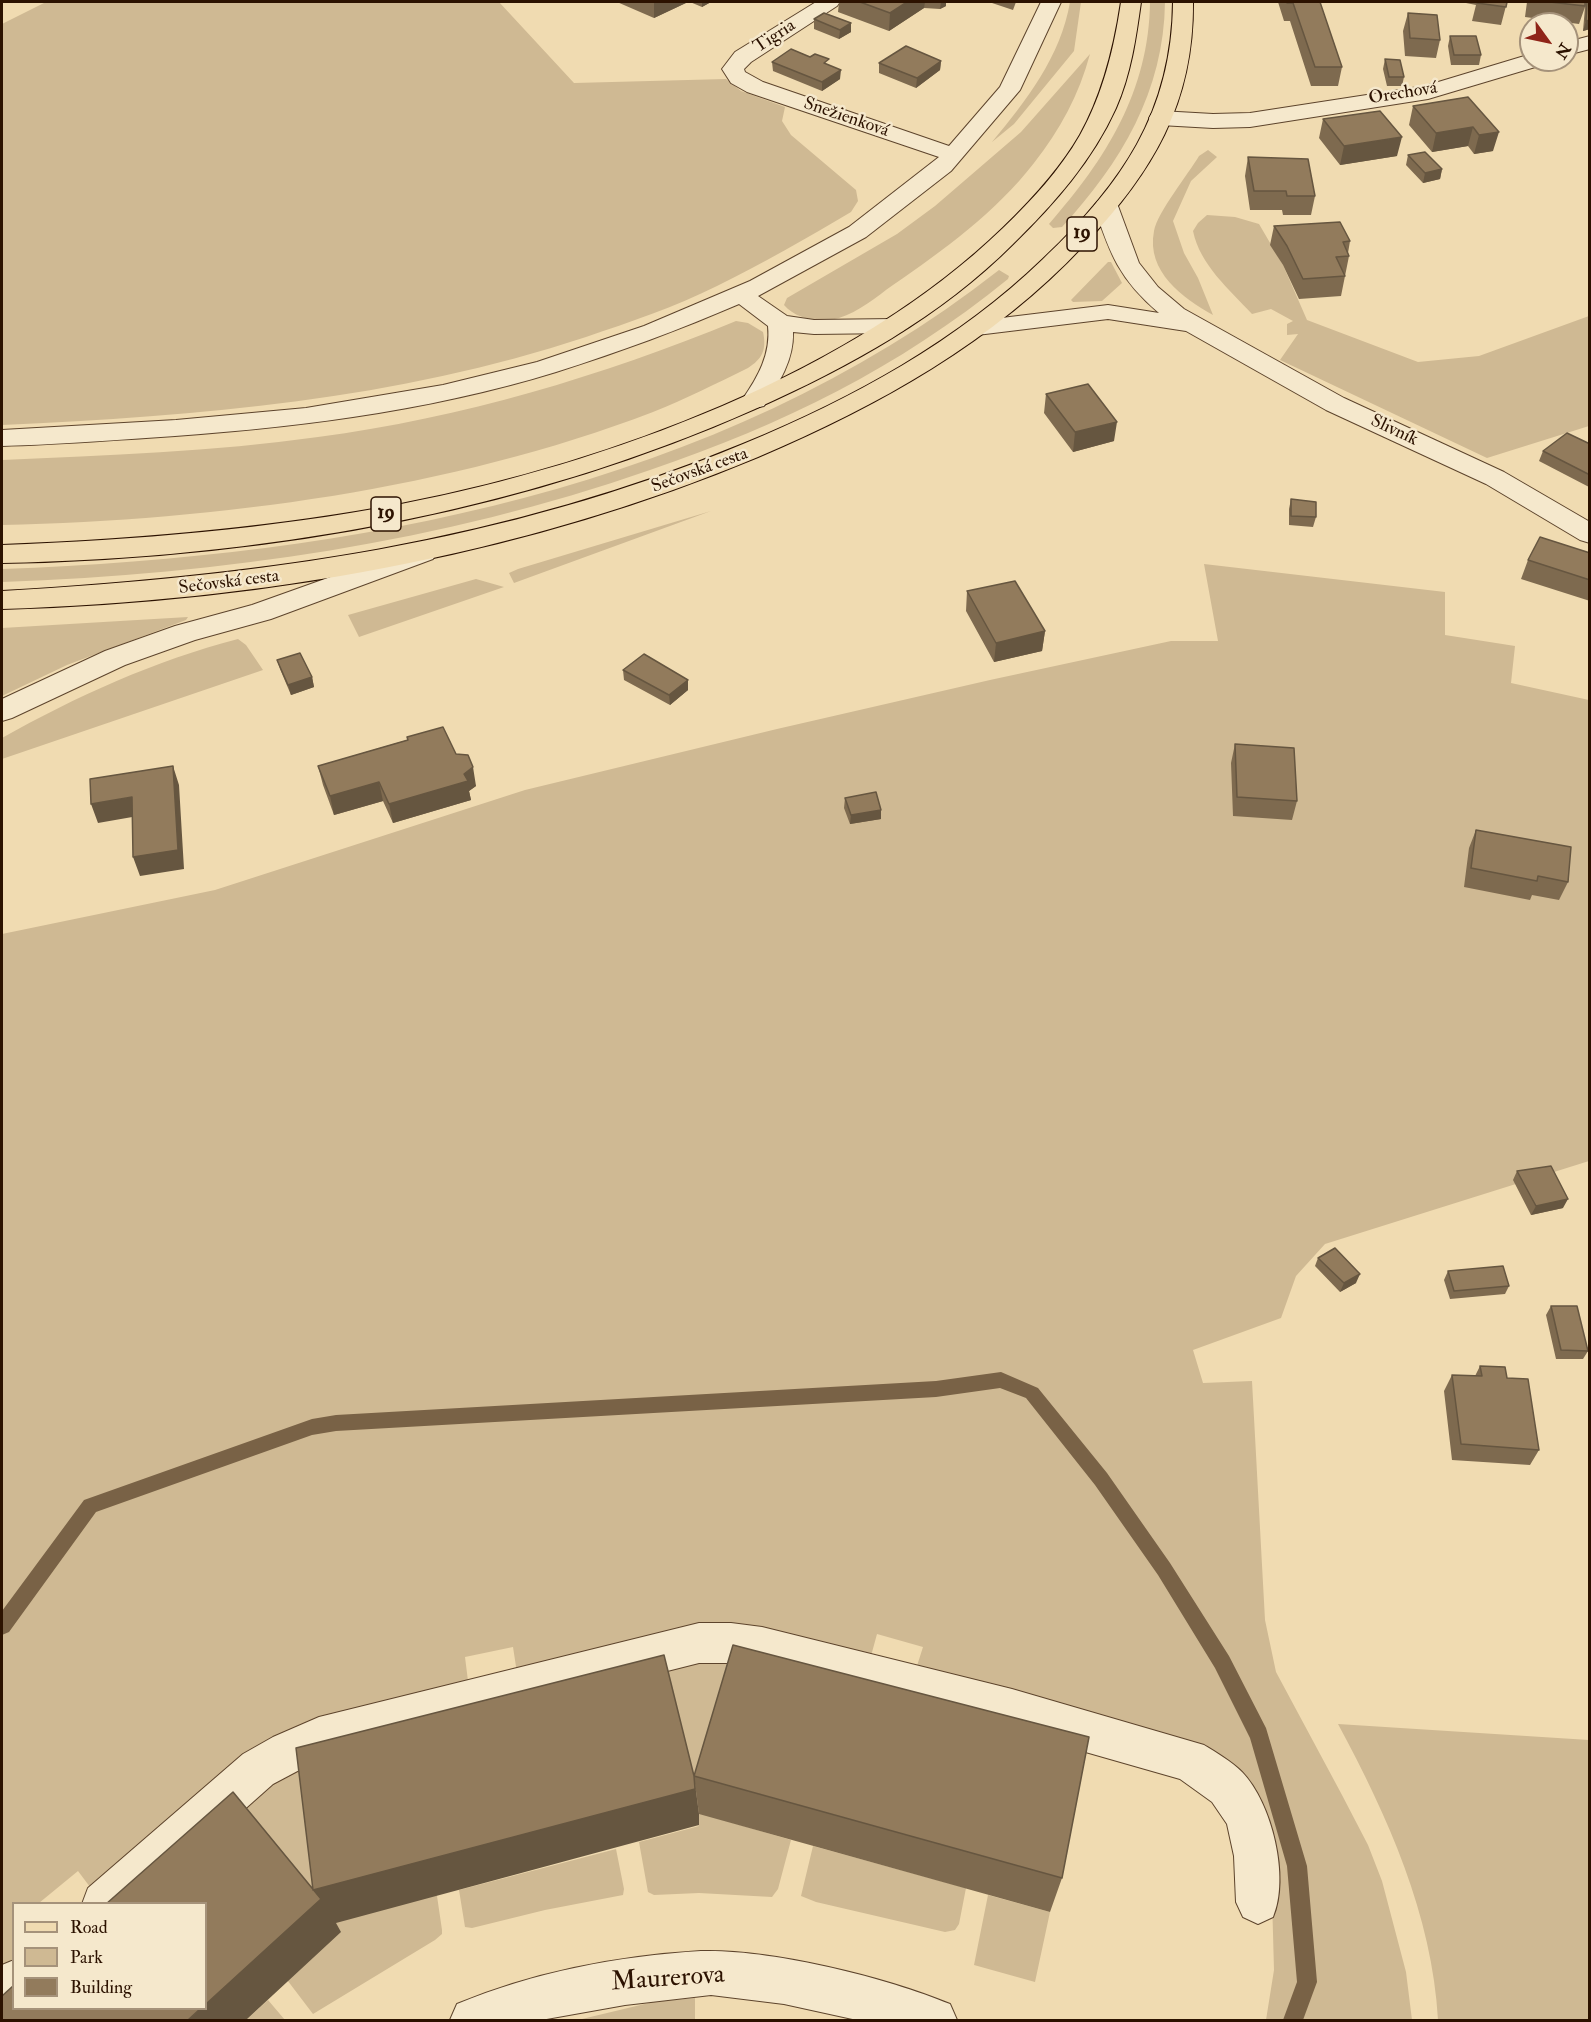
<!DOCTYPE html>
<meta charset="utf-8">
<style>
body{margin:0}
#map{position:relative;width:1591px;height:2022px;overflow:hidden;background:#f0dbb1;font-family:"IM FELL Double Pica",serif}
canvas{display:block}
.frame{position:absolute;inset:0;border:3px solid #2c1200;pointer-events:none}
.legend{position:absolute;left:12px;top:1902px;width:195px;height:108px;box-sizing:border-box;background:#f5e8cc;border:2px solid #a5927a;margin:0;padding:8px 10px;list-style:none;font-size:18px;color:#2c1200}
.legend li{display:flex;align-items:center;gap:12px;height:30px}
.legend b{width:30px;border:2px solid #a5927a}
.north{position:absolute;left:1519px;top:12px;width:60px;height:60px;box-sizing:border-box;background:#f5e8cc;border:2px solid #a5927a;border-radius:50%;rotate:123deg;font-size:16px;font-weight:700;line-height:24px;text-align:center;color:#2c1200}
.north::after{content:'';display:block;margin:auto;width:21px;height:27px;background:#8f2418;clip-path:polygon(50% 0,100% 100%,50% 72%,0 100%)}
</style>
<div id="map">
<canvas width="1591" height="2022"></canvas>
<div class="frame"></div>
<ul class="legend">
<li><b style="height:8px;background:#f0dbb1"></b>Road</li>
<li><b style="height:16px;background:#cfb993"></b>Park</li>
<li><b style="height:16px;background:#927b5c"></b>Building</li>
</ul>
<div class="north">N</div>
</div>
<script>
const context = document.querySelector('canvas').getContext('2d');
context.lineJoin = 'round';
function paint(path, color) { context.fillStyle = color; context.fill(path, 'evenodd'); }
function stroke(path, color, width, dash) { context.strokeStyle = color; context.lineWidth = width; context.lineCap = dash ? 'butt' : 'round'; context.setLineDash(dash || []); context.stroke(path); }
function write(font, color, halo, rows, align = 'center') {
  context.font = font + ' "IM FELL Double Pica",serif'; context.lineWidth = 5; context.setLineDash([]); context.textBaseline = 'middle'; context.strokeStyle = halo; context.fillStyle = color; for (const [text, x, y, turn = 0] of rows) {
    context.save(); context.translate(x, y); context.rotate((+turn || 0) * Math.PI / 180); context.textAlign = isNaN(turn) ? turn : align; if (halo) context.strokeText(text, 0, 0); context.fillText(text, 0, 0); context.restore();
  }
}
paint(new Path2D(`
 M46,2H499L574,83L726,79L741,91L785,107L782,121L791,135L856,190L858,201L851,212C807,238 762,264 717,286C675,307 630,322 586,337C396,400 200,416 2,425V24Z
 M1070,2H1081L1074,51L1014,124L992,142C1026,101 1061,56 1070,2Z
 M1150,2H1165C1164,91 1121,163 1062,227L1053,228L1049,224C1106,159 1149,91 1150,2Z
 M1090,54C1079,95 1060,130 1034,163C996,212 944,250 893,285C876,297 859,312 839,318C820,323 797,320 784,305L787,298L897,234L935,206L1021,132Z
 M1208,150L1217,157L1191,181L1173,221L1184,253L1198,278L1213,315C1183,298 1146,272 1154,231C1157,213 1189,173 1199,156Z
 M1207,215L1235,217L1259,224L1283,265L1307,320L1418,362L1479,356L1589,316V426L1487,458L1280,360L1298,334L1287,335V324L1293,321L1271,309L1252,314C1229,289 1200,265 1193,231L1198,223Z
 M1108,262H1111L1122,283L1102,301L1073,302L1071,300Z
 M999,270L1009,276L1008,279C897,369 784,424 650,470C441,543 222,574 2,582V569C351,556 717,491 999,270Z
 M736,321L748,323L763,332C767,350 762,359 748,368C717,383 686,399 653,412C449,490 219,520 2,525V460C107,455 213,452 318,437C462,418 602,376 736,321Z
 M711,511L514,583L509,573L518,569Z
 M1204,564L1445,592V635L1515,646L1511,683L1589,700V1161L1325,1244L1296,1276L1281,1318L1193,1350L1203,1383L1252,1381L1265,1620L1276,1672L1342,1795L1368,1845L1382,1881L1406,1972L1412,2020H1266L1274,1970L1270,1825C1260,1789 1233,1769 1206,1745L916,1669L923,1647L877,1634L871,1656L804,1638L517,1673L513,1647L465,1657L468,1681L358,1711L93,1891L78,1871L39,1903L14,1904L13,1958L2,1969V934L215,890L525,790L777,729L990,680L1171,641H1218Z
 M476,579L504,587L359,637L348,615Z
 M188,617L186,620L67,665L2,696V628Z
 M238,639L246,645L263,670L2,759V738C77,696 154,661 238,639Z
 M732,1660L699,1813L791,1840L778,1889L772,1897L699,1893L654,1895L648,1892L639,1842L699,1826L611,1711L673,1664Z
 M1338,1724L1589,1740V2020H1438C1432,1915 1388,1817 1338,1724Z
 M303,1765L437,1896L442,1930V1934L435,1940L313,2014L189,1851L271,1781Z
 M813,1846L966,1888L959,1924L955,1930L945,1932L816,1902L801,1896Z
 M616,1849L624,1889L623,1895L545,1910L472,1928L465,1927L459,1890Z
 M988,1895L1050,1912L1035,1982L974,1965Z
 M695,1998V2020L582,2019L653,2002Z
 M268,2000L285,2020H246Z`), '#cfb993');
paint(new Path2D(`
 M1001,1372L1038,1388L1107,1473L1170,1563L1229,1656L1266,1728L1307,1866L1317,1982L1303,2020H1283L1297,1982L1287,1866L1250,1738L1215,1668L1158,1575L1095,1485L1026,1398L1000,1388L936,1397L336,1431L312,1435L96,1512L9,1632L2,1635V1611L84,1500L312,1419L336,1415L936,1381Z`), '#796246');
const minor = new Path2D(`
 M816,2H840L837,6L751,62L744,69L745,72L763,82L949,146L1000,87L1041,2H1061L1020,90L951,171L866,237L758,296L787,316L814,320L894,319L903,321L906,326L903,331L894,333L814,334L793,332C794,360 779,383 764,406L755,408L746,406L742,400C758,377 771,354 768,326L739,304C679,330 619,352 556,372C423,413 284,429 146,438C98,441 50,445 2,446V430L176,420L306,408L443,385L537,362L644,326L750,281L849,227L939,157L747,92L731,83L722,69L735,52Z
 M1590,36V49L1567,55V42Z
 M1531,54V60H1545L1542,65L1428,99L1250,127L1213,128L1160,125L1152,123L1149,118L1152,113L1160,111L1213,114L1250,113L1425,86Z
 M1106,199L1114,201L1118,206L1139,263L1158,287L1184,309L1344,398L1504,472L1590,522V543L1580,540L1486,484L1326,410L1186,331L1108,319L977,335L968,333L965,328L968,323L977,321L1108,305L1159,313C1119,279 1110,254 1094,206L1098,201Z
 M423,544L433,547L437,553L433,559L271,619L195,640L125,665L12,718L2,721V699L105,651L175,626L252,605Z
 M699,1623H731L762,1627L1012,1689L1204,1745C1217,1753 1231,1761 1242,1772C1272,1803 1290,1878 1273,1917L1258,1924L1243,1917L1236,1902L1234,1856L1227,1824L1212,1802L1180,1779L1012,1731L762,1667L731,1663H699L322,1758L273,1784L138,1904H82L88,1888L243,1754L273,1737L319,1717Z
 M701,1951C771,1949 885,1977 950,2004L957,2020H857L784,2004L711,1995L625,2005L541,2020H450L457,2004C534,1972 618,1956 701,1951Z
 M14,1960V2008H18L2,2015V1965Z`);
const primary = new Path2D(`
 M1121,2H1141C1136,38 1131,74 1116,108C1092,161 1054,204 1013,244C940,317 849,367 755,409C519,514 259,558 2,563V545C136,540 269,529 401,504C606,464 851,375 1003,228C1032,200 1060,170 1080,135C1103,94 1114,49 1121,2Z
 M1173,2H1193C1194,104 1152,173 1083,246C993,342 878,406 758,457C519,557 259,601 2,609V591C260,576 502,544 743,444C852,399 957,342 1043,259C1121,185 1172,113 1173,2Z`);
stroke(minor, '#5d442c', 2);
stroke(primary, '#2c1200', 2);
paint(minor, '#f5e8cc');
paint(primary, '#f0dbb1');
paint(new Path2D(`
 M617,2H688L654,18Z
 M690,2H711L702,7Z
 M839,2H946V6L940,9L924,8L889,31L838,12Z
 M989,2H1016L1013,10Z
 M1278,2H1320L1342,67L1338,86H1311L1290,21H1284Z
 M1466,2H1507L1501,25L1472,21L1476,5L1466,3Z
 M1527,2H1590V29L1583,31L1585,7L1579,24L1525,17Z
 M1408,13L1440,40L1436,58L1405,56L1403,31Z
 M814,19L851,32L839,39L814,29Z
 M1450,36L1481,55L1479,65H1451L1448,46Z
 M1385,59L1404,77L1402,86H1387L1383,69Z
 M941,61L940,70L916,88L879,73V63Z
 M772,62L829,65L840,79L822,91L773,71Z
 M1468,97L1493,151L1474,154L1468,146L1432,152L1409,125L1413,106Z
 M1323,119L1397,156L1340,165L1319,138Z
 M1408,155L1442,169L1440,179L1423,183L1406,165Z
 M1248,157L1315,196L1311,215H1283L1282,210H1250L1245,176Z
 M1274,226L1350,241L1348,253L1349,256L1341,296L1299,299L1283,265L1270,245Z
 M1046,394L1114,441L1073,452L1044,413Z
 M1590,444L1589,487L1539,461L1543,451Z
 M1291,499L1316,517L1313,527L1289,525V509Z
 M1590,553V601L1521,579L1528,560Z
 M967,591L1045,631L1042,651L994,662L966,611Z
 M277,660L312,677L314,687L291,695L280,669Z
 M623,670L688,680V690L670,705L624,680Z
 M407,737L456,754L476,786L469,791L471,800L393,823L383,801L334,815L323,785L318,766L407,740Z
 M1235,744L1297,801L1292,820L1233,816L1231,763Z
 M845,798L881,810V819L850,824L844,808Z
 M1476,830L1568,882L1559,900L1532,895L1530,900L1464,887L1469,848Z
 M1517,1171L1563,1208L1531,1215L1513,1180Z
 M1318,1258L1356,1283L1340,1292L1315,1266Z
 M1448,1271L1509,1286L1505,1294L1450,1299L1444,1280Z
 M1551,1306L1588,1351L1583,1359H1556L1546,1315Z
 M1480,1366L1507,1378L1539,1450L1530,1465L1452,1460L1444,1391L1452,1375L1475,1376Z
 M694,1776L1062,1878L1050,1912L699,1814Z`), '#7e6a4f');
paint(new Path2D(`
 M654,2H688L654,18Z
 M702,2H711L702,7Z
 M907,2H925L924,8L889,31L890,13Z
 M941,2H946V6L940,9Z
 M1590,20V29L1583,31L1586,21Z
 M851,23V32L839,39L840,30Z
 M941,61L940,70L916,88L917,78Z
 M841,70L840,79L822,91V82Z
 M1473,127L1468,146L1432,152L1436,133Z
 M1499,132L1493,151L1474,154L1479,135Z
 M1402,137L1397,156L1340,165L1344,146Z
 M1442,169L1440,179L1423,183L1425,173Z
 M1117,422L1114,441L1073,452L1075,432Z
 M1045,631L1042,651L994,662L996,643Z
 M312,677L314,687L291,695L288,685Z
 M688,680V690L670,705L669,695Z
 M173,766L179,785L184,869L140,876L133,857Z
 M473,767L476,786L469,791L471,800L393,823L389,804L464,774Z
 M379,782L383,801L334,815L330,796Z
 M132,797L138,816L98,823L91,804Z
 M881,810V819L850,824L851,815Z
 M1568,1199L1563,1208L1531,1215L1536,1206Z
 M1360,1274L1356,1283L1340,1292L1344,1283Z
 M694,1776L699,1814V1825L336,1923L341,1932L246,2020H188L201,2008H206V2004L313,1890Z`), '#665640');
const building = new Path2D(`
 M860,2H907L890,13Z
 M1287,2H1320L1342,67H1315L1293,3H1287Z
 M1477,2H1507L1506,7L1477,3Z
 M1550,2H1585V6Z
 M1587,2H1590V20L1586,21Z
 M824,13L851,23L840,30L814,19Z
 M1408,13L1437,15L1440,40L1410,38Z
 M1450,36H1476L1481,55H1454Z
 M906,46L941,61L917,78L879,63Z
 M791,49L810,57L815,54L829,59L824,63L841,70L822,82L772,62Z
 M1385,59L1400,60L1404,77H1389Z
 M1468,97L1499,132L1479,135L1473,127L1436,133L1413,106Z
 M1380,111L1402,137L1344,146L1323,119Z
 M1425,152L1442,169L1425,173L1408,155Z
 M1248,157L1308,159L1315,196H1287L1286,191H1254Z
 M1340,222L1350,241L1343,242L1349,256L1336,257L1345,276L1303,279L1287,246L1274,226Z
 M1088,384L1117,422L1075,432L1046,394Z
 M1567,433L1590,444V475L1543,451Z
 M1291,499L1316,502V517L1291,516Z
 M1540,537L1590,553V580L1528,560Z
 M1015,581L1045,631L996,643L967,591Z
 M300,653L312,677L288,685L277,660Z
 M644,654L688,680L669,695L623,670Z
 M443,727L456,754L468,755L473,767L464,774L468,781L389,804L379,782L330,796L318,766L408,740L407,737Z
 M1235,744L1294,748L1297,801L1237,797Z
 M173,766L178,850L133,857L132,797L91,804L90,779Z
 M876,792L881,810L851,815L845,798Z
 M1476,830L1571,847L1568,882L1538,876L1537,881L1471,868Z
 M1551,1166L1568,1199L1536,1206L1517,1171Z
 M1335,1248L1360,1274L1344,1283L1318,1258Z
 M1503,1266L1509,1286L1454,1291L1448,1271Z
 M1551,1306H1577L1588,1351L1561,1350Z
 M1480,1366L1505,1367L1507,1378L1528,1379L1539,1450L1461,1444L1452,1375L1482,1376Z
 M733,1645L1089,1737L1062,1878L694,1776Z
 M664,1655L694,1776L695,1789L313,1890L296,1748Z
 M233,1792L321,1899L206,2004V1904H106Z
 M14,1985V2008H201L188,2020H2V1996Z`);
paint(building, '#927b5c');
stroke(building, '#665640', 1.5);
write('18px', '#2c1200', '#f5e8cc', [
 ["Tigria",775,37,-33],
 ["Orechová",1403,94,-9],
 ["Snežienková",846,118,19],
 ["Slivník",1394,431,25],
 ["Sečovská cesta",700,471,-20],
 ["Sečovská cesta",229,583,-7]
]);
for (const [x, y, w] of [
 [1082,234,30],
 [386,514,30]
]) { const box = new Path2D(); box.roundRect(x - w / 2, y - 17, w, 34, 4.5); context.fillStyle = '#f5e8cc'; context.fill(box); stroke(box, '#2c1200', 1.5); }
write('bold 20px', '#2c1200', null, [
 ["19",1082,234],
 ["19",386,514]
]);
write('26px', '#2c1200', '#f5e8cc', [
 ["Maurerova",668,1980,-4]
]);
</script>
